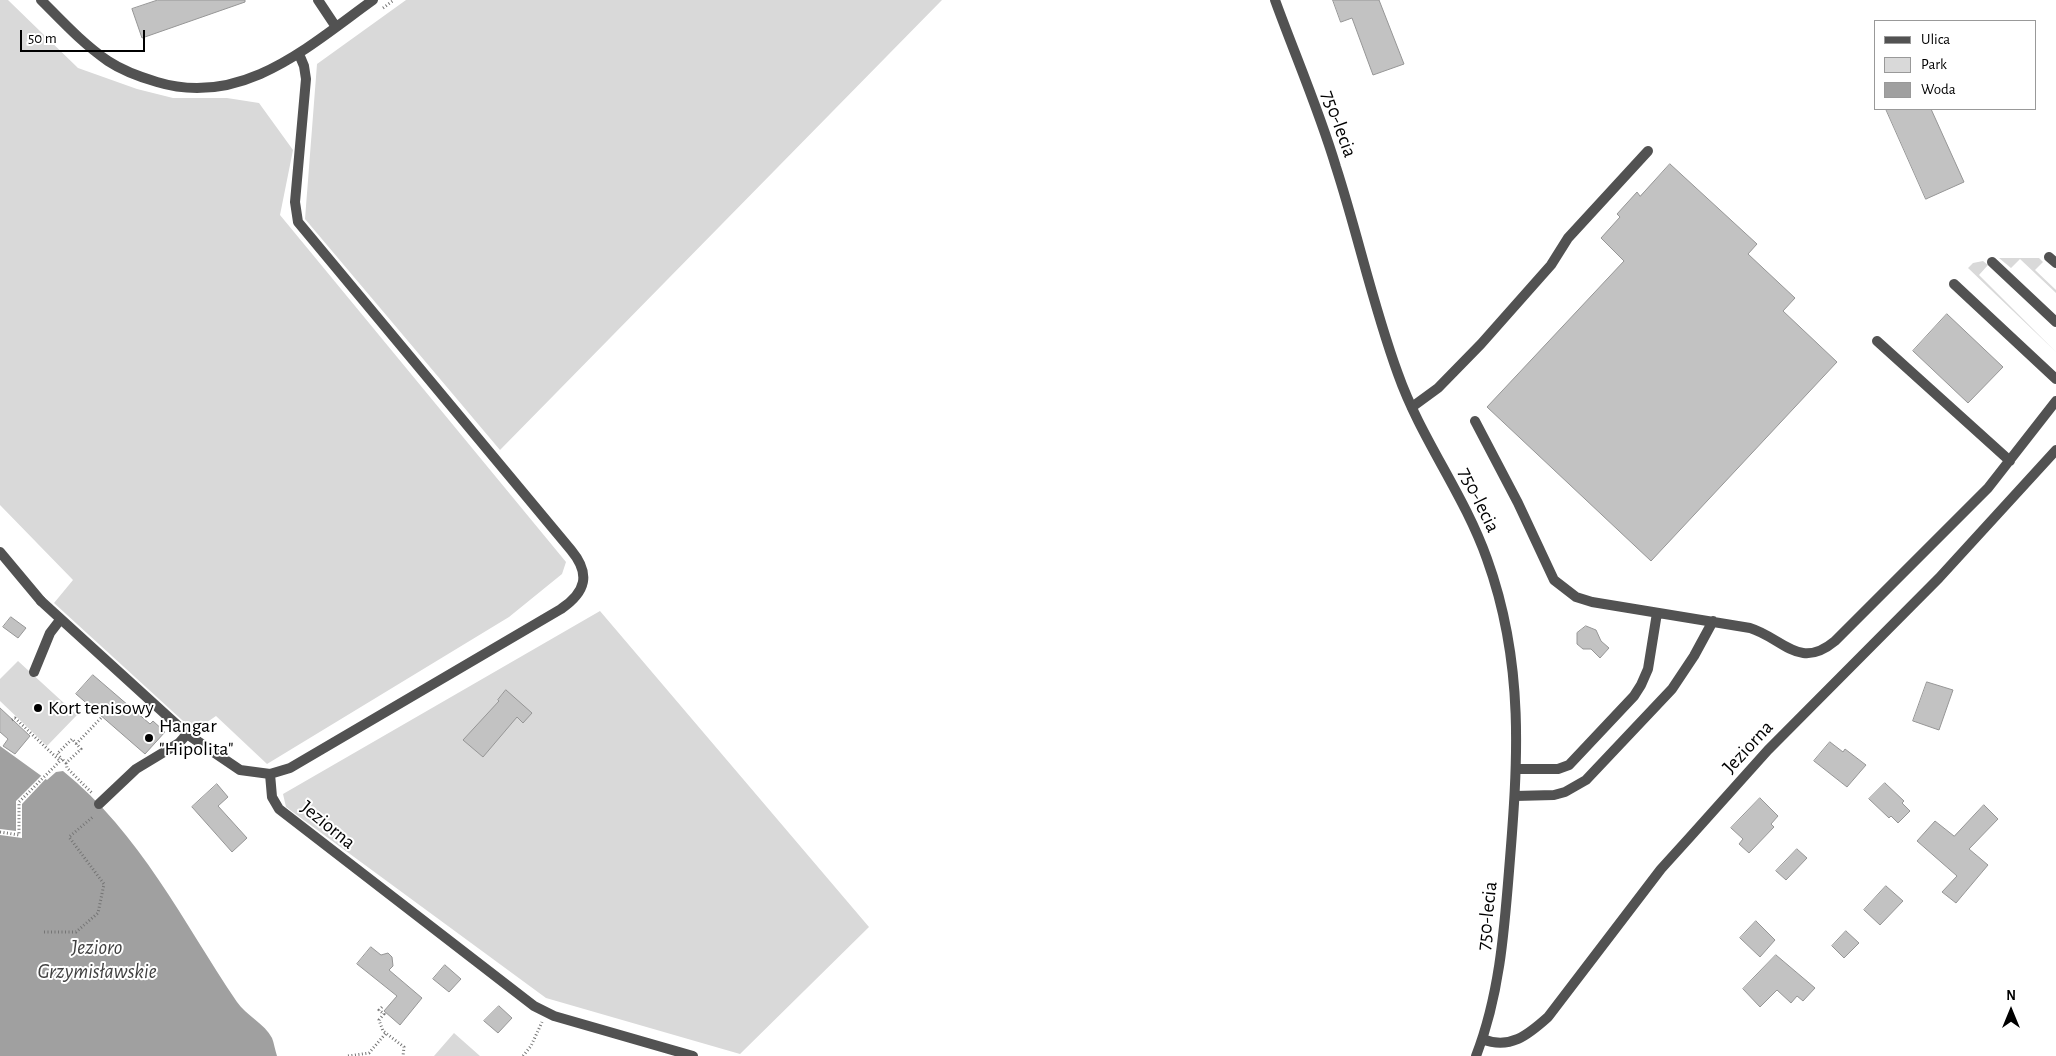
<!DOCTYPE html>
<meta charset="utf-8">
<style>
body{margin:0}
#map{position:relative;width:2056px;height:1056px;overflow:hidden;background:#fff;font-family:"Alegreya Sans",sans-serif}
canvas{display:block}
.legend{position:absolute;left:1874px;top:20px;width:162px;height:90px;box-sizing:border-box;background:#fff;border:1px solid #999;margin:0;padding:6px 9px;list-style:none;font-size:15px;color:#000}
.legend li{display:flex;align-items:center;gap:10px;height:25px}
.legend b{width:25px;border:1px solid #999}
.north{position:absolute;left:1986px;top:986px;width:50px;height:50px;-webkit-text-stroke:4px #fff;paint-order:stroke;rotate:0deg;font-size:14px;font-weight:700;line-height:20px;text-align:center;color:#000}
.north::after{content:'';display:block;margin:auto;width:18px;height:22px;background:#000;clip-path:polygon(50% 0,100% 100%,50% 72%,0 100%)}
.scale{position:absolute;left:20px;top:30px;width:125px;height:22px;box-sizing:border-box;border:2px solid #000;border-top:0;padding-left:6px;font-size:15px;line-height:18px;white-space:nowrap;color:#000;-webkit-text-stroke:4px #fff;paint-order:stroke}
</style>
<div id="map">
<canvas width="2056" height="1056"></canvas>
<ul class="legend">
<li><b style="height:6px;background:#525252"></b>Ulica</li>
<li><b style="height:14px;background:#d9d9d9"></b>Park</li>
<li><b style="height:14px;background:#a0a0a0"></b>Woda</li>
</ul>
<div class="north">N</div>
<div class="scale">50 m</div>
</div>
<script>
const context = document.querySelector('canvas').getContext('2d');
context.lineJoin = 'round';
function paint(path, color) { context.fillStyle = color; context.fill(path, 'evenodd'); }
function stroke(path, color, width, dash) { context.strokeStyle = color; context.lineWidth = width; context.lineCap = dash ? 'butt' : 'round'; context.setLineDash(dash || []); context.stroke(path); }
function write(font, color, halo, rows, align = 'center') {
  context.font = font + ' "Alegreya Sans",sans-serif'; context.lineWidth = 4; context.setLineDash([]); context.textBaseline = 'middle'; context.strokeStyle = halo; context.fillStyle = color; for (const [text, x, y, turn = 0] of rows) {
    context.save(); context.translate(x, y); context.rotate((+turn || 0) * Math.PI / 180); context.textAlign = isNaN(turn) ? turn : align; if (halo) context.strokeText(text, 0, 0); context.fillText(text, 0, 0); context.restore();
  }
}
paint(new Path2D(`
 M0,0H8L78,68L137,89L173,98H227L259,103L293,150L280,215L566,562L562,574L509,617L267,764L216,716L194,731L54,603L73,580L0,505Z
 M406,0H942L500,450L305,219L317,64Z
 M1999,258H2039L2043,262L2035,270L2056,290V293L2020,259L2011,268Z
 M1983,261L1988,265L1979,275L2056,352L1968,268L1973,263Z
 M600,611L869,927L740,1054L546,998L286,807L283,794Z
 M18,661L77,715L47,746L0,701V679Z
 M454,1033L480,1056H434Z`), '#d9d9d9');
paint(new Path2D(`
 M0,746L47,780L56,772L63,771C140,833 183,922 237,1002C246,1015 265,1024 272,1038C274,1043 275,1050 277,1056H0Z`), '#a0a0a0');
paint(new Path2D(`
 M55,769L22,804V838L0,835V829L16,831V801L43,774L42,772L47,777Z`), '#fff');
const building = new Path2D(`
 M158,0H245V2L142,38L132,9Z
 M1333,0H1379L1404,64L1373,75L1352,18L1341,22Z
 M1886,109H1931L1964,182L1926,199Z
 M1670,164L1757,244L1748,254L1795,298L1783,311L1837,362L1651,561L1487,407L1624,261L1601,238L1620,217L1617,214L1637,192L1640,196Z
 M1947,314L2003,367L1968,403L1913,351Z
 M11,617L26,628L18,638L3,627Z
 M1586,626L1596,630L1601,641L1609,648L1600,658L1591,649H1583L1577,644V633Z
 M93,675L150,724L153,721L165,732L145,754L76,694Z
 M1927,682L1953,690L1939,730L1913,721Z
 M506,690L532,713L523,723L517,717L483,757L463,740L499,701L498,700Z
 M0,708L30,736L15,754L3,746L8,739L0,732Z
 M1830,742L1843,752L1845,749L1866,765L1847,787L1814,761Z
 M1885,783L1904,801L1902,803L1910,811L1898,823L1891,816L1889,818L1869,799Z
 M217,784L228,797L218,806L247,838L232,852L192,807Z
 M1760,798L1778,816L1771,824L1774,827L1749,853L1739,844L1743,839L1731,828Z
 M1984,805L1998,819L1969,849L1988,865L1956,903L1942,892L1957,876L1917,841L1935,821L1954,836Z
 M1797,849L1807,858L1786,880L1776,871Z
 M1886,886L1903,901L1880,925L1864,910Z
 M1756,921L1775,940L1760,957L1740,938Z
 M1846,931L1859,943L1844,958L1832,946Z
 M371,947L381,955L388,953L392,957L393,966L389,970L422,998L400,1025L384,1011L397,996L357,964Z
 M1776,955L1815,988L1803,1001L1797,996L1791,1003L1777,990L1760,1007L1743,989Z
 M445,965L461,979L449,992L433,979Z
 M499,1006L512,1018L498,1033L484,1021Z`);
paint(building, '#c2c2c2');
stroke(building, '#969696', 1);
stroke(new Path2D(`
 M383,8L394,0
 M12,720L15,718L60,761
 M76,744L102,717
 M66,763L67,768L92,793
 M0,832L19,835V802L62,759L57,754L72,739L81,749L66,763L62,759
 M44,932H76L98,913L104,884L69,837L94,816
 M382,1007L379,1010L384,1014L379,1020L383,1031L404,1047L403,1056
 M348,1056L369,1053L386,1033
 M523,1056L531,1046L542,1022`), '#747474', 3, [1, 2.5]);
stroke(new Path2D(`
 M2049,257L2056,263
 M1992,262L2056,322
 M1954,284L2056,379
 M1877,341L2010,461
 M1412,407L1438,388L1481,344L1551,265L1568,238L1648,151
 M1475,421L1518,503L1554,580L1576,597L1592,602L1750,628C1783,638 1799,671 1835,641L1988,488L2056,401
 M0,552L41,601
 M34,672L50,633L60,620
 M1516,769H1558L1569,765L1634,696L1641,685L1648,669L1657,613
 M1515,796L1554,795L1565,792L1586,780L1672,689L1694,656L1713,621
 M99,804L136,769L179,743L187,734`), '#525252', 10);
stroke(new Path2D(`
 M41,0C62,21 83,44 108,61C123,71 140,77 157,82C242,108 309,46 373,0
 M318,0L336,27
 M1275,0C1295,55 1319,110 1336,167C1358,235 1373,306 1398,374C1421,439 1464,494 1487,559C1525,664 1518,762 1509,871C1504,934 1499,997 1476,1056
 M41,601L187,734L240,770L270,774L272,797L279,809L534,1006L554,1016L693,1056
 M270,774L290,768L561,609C586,592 591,574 571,550L298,222L295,202L306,79L304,66L299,54
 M1482,1039C1510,1050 1528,1035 1548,1017L1661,869L1690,837L1768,750L1939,578L2056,450`), '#525252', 10);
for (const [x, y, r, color] of [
 [38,708,5,"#000"],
 [149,738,5,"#000"]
]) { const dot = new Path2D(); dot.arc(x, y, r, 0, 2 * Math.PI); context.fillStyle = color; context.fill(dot); stroke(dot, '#fff', 2); }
write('20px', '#000', '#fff', [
 ["750-lecia",1339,124,70],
 ["750-lecia",1479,500,64],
 ["Jeziorna",1748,747,-47],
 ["Jeziorna",328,825,39],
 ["750-lecia",1487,916,-84]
]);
write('20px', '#000', '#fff', [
 ["Kort tenisowy",48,708],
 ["Hangar",159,726],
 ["\"Hipolita\"",159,749]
], 'left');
write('italic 21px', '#414141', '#fff', [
 ["Jezioro",97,948],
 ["Grzymisławskie",97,972]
]);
</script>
